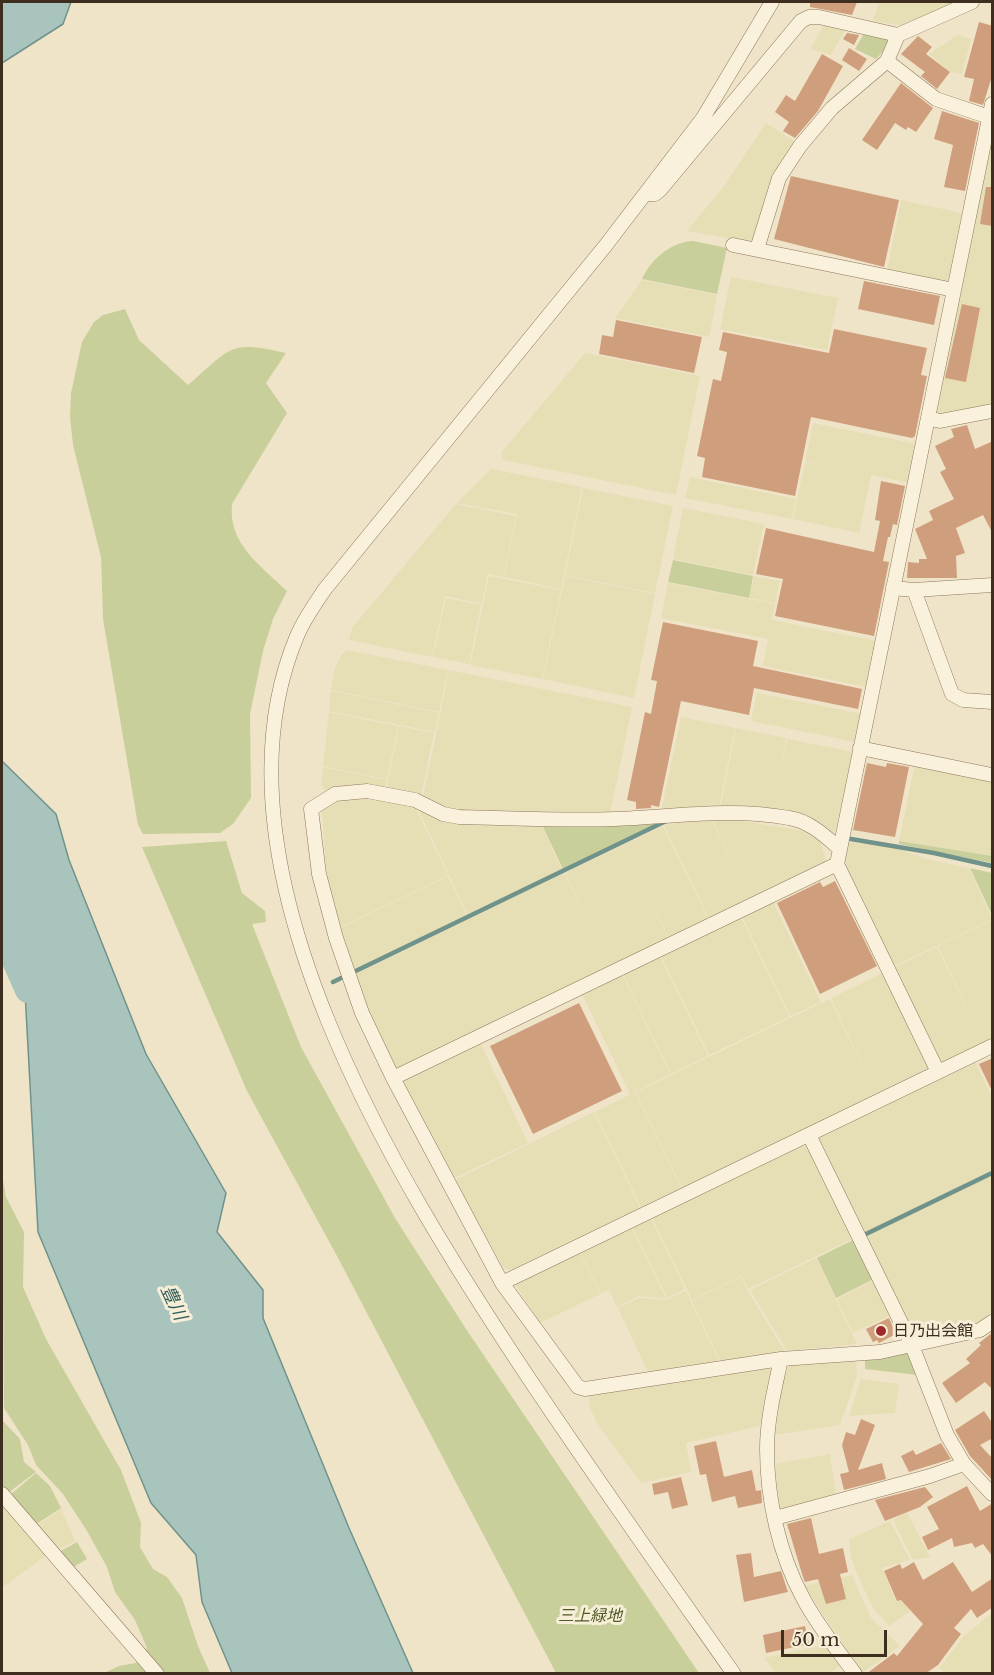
<!DOCTYPE html>
<meta charset="utf-8">
<style>
body{margin:0}
#map{position:relative;width:994px;height:1675px;overflow:hidden;background:#f0e4c8;font-family:"Libre Baskerville",serif}
canvas{display:block}
.frame{position:absolute;inset:0;border:3px solid #3d2e20;pointer-events:none}
.scale{position:absolute;left:781px;top:1630px;width:106px;height:27px;box-sizing:border-box;border:3px solid #3d2e20;border-top:0;padding-left:8px;font-size:18px;line-height:21px;white-space:nowrap;color:#3d2e20;-webkit-text-stroke:4px #f7eed8;paint-order:stroke}
</style>
<div id="map">
<canvas width="994" height="1675"></canvas>
<div class="frame"></div>
<div class="scale">50 m</div>
</div>
<script>
const context = document.querySelector('canvas').getContext('2d');
context.lineJoin = 'round';
function paint(path, color) { context.fillStyle = color; context.fill(path, 'evenodd'); }
function stroke(path, color, width, dash) { context.strokeStyle = color; context.lineWidth = width; context.lineCap = dash ? 'butt' : 'round'; context.setLineDash(dash || []); context.stroke(path); }
function write(font, color, halo, rows, align = 'center') {
  context.font = font + ' "Libre Baskerville","Noto Sans JP",serif'; context.lineWidth = 6; context.setLineDash([]); context.textBaseline = 'middle'; context.strokeStyle = halo; context.fillStyle = color; for (const [text, x, y, turn = 0] of rows) {
    context.save(); context.translate(x, y); context.rotate((+turn || 0) * Math.PI / 180); context.textAlign = isNaN(turn) ? turn : align; if (halo) context.strokeText(text, 0, 0); context.fillText(text, 0, 0); context.restore();
  }
}
paint(new Path2D(`
 M879,2H956L906,26L873,21Z
 M824,25L846,29L831,55L810,49Z
 M958,35L971,39L962,74L951,72L929,54Z
 M766,123L796,142L755,238L749,242L687,231L724,186Z
 M992,134V404L940,415L936,412Z
 M901,200L962,213L950,279L946,281L887,271Z
 M731,277L838,298L827,350L720,329Z
 M642,280L717,295L709,337L615,318Z
 M585,353L700,376L676,495L503,460L501,453Z
 M813,423L917,444L909,483L871,475L859,533L793,519L805,463L820,465L805,462Z
 M491,469L582,487L561,589L504,577L517,514L457,503Z
 M690,477L796,499L792,519L685,498Z
 M583,488L673,506L655,593L565,575Z
 M456,504L516,516L503,577L488,574L482,604L445,596L432,657L349,640L352,628Z
 M683,508L764,524L753,575L673,559Z
 M489,576L561,590L542,679L470,665Z
 M565,576L655,594L634,698L543,679Z
 M754,576L780,581L775,603L749,598Z
 M668,583L775,604L772,620L877,641L867,687L763,666L768,639L661,618Z
 M446,598L481,605L469,664L433,657Z
 M347,650L448,670L439,712L331,690L335,668L341,655Z
 M449,670L632,707L610,814L465,812L448,809L423,797Z
 M331,691L439,713L435,732L329,711Z
 M757,693L862,714L856,742L751,721Z
 M329,712L398,726L387,779L323,766Z
 M681,717L735,728L719,807L661,812Z
 M399,726L434,733L421,797L386,790Z
 M736,728L786,738L779,776L787,739L854,752L835,832L832,833L817,822L794,812L720,808Z
 M915,764L992,781V856L899,841Z
 M323,767L387,780L385,790L326,791L321,785Z
 M367,797L414,805L448,875L341,927L326,872L322,811L326,802L337,798Z
 M416,805L540,823L562,869L468,915Z
 M711,819L748,896L712,819L736,820L804,831L820,841L827,864L710,921L664,825Z
 M663,826L709,921L670,940L646,891L669,940L400,1070L393,1067L366,1010L354,975L564,873L595,936L565,873Z
 M846,842L886,844L930,860L969,868L992,919L893,967L845,866Z
 M448,876L467,915L353,970L341,928Z
 M773,902L821,1002L790,1016L742,916Z
 M741,917L789,1017L709,1055L661,955Z
 M992,920V1038L983,1042L938,946Z
 M937,947L983,1042L940,1063L894,968Z
 M660,956L708,1056L671,1074L623,974Z
 M885,972L930,1068L876,1094L831,998Z
 M622,974L670,1074L630,1094L582,994Z
 M830,999L876,1094L682,1188L636,1092Z
 M480,1042L528,1143L452,1179L402,1085L404,1079Z
 M975,1061L992,1097V1171L864,1233L817,1137Z
 M635,1092L681,1188L641,1207L595,1112Z
 M594,1112L640,1208L510,1270L504,1268L453,1181Z
 M802,1145L808,1148L852,1239L748,1289L731,1255L741,1276L692,1300L652,1217Z
 M992,1175V1315L978,1324L914,1337L865,1236Z
 M651,1218L685,1289L667,1298L632,1227Z
 M631,1227L666,1299L639,1296L617,1307L609,1290L601,1294L580,1252Z
 M579,1252L600,1294L540,1323L516,1286L519,1281Z
 M816,1258L857,1344L787,1351L750,1290Z
 M741,1277L748,1291L785,1352L720,1361L692,1301Z
 M873,1281L889,1316L853,1333L837,1299Z
 M686,1291L719,1361L649,1374L618,1308L639,1298L666,1300Z
 M856,1356L857,1376L840,1425L774,1435L784,1377L791,1361Z
 M768,1367L771,1371L760,1426L686,1443L691,1472L641,1483L597,1423L590,1408L589,1395Z
 M861,1379L899,1384L895,1413L849,1416Z
 M830,1454L836,1496L780,1512L775,1464Z
 M2,1502L48,1554L2,1588Z
 M61,1509L75,1541L57,1550L36,1526Z
 M907,1512L930,1557L913,1560L893,1520Z
 M890,1521L910,1560L882,1568L896,1602L913,1595L919,1605L889,1626L873,1608L857,1574L851,1558L849,1539Z
 M852,1575L871,1618L900,1646L862,1673L804,1586Z
 M992,1613V1673H946L939,1668L964,1636Z
 M825,1645L840,1666L830,1673H776L764,1658Z`), '#e6deb5');
paint(new Path2D(`
 M865,32L888,38L890,44L876,59L855,49Z
 M693,241L727,248L717,294L642,279C651,259 671,242 693,241Z
 M125,309L139,340L188,385C230,349 228,339 286,353L266,383L287,413L232,504C228,544 260,565 287,591L273,619L263,651L250,714L251,798L233,824L220,833L143,834L138,825L103,619L101,557L73,445L70,417L71,393L82,342L94,322L103,315Z
 M673,560L753,576L749,598L668,582Z
 M667,819L563,869L541,823Z
 M226,841L242,893L265,911L266,922L252,924L301,1047L395,1218L466,1329L699,1673H556L337,1256L247,1091L142,847Z
 M899,841L992,856V863L899,844Z
 M970,868L992,873V915Z
 M2,1174L6,1197L24,1232L23,1287L46,1339L121,1470L141,1523L140,1547L153,1569L167,1577L182,1598L198,1646L210,1673H104L119,1666L136,1663L147,1648L135,1620L115,1592L107,1567L87,1531L63,1494L36,1465L28,1445L4,1408Z
 M853,1240L872,1280L836,1298L817,1258Z
 M907,1349L918,1375L865,1369V1356Z
 M2,1420L20,1439L24,1462L36,1472L8,1493L2,1486Z
 M36,1473L50,1486L61,1508L35,1525L10,1495Z
 M77,1542L87,1559L72,1568L59,1552Z`), '#c9cf9b');
const water = new Path2D(`
 M2,2H71L63,24L2,63Z
 M2,761L56,814L69,860L146,1054L226,1193L217,1232L263,1290V1318L349,1528L413,1673H232L202,1602L196,1555L151,1503L38,1232L25,992L2,925Z`);
paint(water, '#a9c4bc');
stroke(water, '#6f938a', 1.5);
stroke(new Path2D(`
 M845,838L934,853L992,866
 M333,982L666,821
 M864,1235L992,1173`), '#6f938a', 4.5);
stroke(new Path2D(`
 M2,932L28,990`), '#a9c4bc', 26);
paint(new Path2D(`
 M810,2H857L852,15L810,7Z
 M979,22L993,26V73L983,105L969,101L974,79L964,77Z
 M847,33L859,35L854,45L843,39Z
 M918,36L932,47L926,54L950,72L937,89L921,76L925,72L901,54Z
 M849,48L867,59L859,71L842,60Z
 M822,54L843,66L818,111L795,138L783,131L789,122L775,112L786,95L795,101Z
 M901,83L933,108L916,132L908,127L906,130L895,123L877,150L862,140Z
 M942,111L979,123L965,191L944,187L953,145L934,139Z
 M791,176L899,200L884,267L774,239Z
 M986,187H993V226L980,224Z
 M864,281L940,296L934,325L858,309Z
 M962,304L980,308L966,382L945,378Z
 M616,320L702,337L694,373L599,354L602,335L613,337Z
 M834,329L927,348L921,375L927,376L915,436L912,438L811,417L795,496L702,477L705,458L697,456L713,379L721,381L727,352L719,350L723,332L829,353Z
 M967,425L975,449L993,441V534L983,515L956,528L965,553L956,556L957,578H907L908,562L919,563V559H927L915,529L933,520L929,511L954,499L940,472L946,469L935,446L954,437L951,429Z
 M881,481L905,486L897,525L893,524L890,537H888L883,561L889,562L874,636L775,616L783,579L756,574L766,528L874,552L880,521L875,520Z
 M663,622L758,641L753,666L862,689L858,709L754,688L749,715L681,701L659,807L651,805V808L636,809V802L627,800L645,712L651,714L657,681L651,680Z
 M867,763L886,767L887,763L909,767L895,837L853,830Z
 M835,881L877,966L820,994L777,903L820,882L823,887Z
 M579,1003L622,1091L533,1134L490,1046Z
 M993,1058V1093L979,1064Z
 M889,1318L896,1334L879,1343L877,1340L873,1342L866,1329Z
 M993,1332V1390L985,1382L956,1403L942,1383L970,1363L966,1359L981,1345L979,1343Z
 M984,1411L993,1424V1438L980,1445L993,1459V1481L970,1456L955,1430Z
 M861,1419L875,1425L858,1470L882,1463L886,1479L844,1490L840,1474L849,1472L842,1445L846,1432L855,1435Z
 M716,1441L724,1477L752,1470L756,1491L761,1490L762,1503L738,1508L735,1496L712,1502L706,1474L700,1475L694,1446Z
 M941,1443L951,1459L909,1472L901,1456L913,1450L916,1455Z
 M681,1477L688,1505L672,1509L668,1492L654,1495L652,1484Z
 M967,1486L980,1511L993,1503V1557L983,1544L975,1548L972,1543L954,1547L952,1538L928,1550L922,1537L939,1529L927,1507Z
 M925,1487L933,1497L920,1507L885,1521L875,1500Z
 M811,1518L819,1554L843,1548L848,1572L840,1574L846,1599L826,1604L818,1579L805,1582L803,1577L787,1524Z
 M751,1553L754,1577L781,1571L788,1592L744,1602L736,1555Z
 M914,1562L923,1580L953,1562L972,1592L993,1578V1607L977,1618L971,1609L954,1628L961,1634L938,1665L925,1674H866L894,1653L897,1656L923,1624L901,1600L897,1601L884,1571L900,1564L902,1569Z
 M805,1626L809,1644L766,1653L763,1635Z`), '#cf9f7d');
const minor = new Path2D(`
 M887,61L936,99L992,118
 M645,194H655L660,190L801,21L809,17H819L898,35L972,2
 M733,245L954,290
 M757,249L779,178L800,146L832,108L887,61L898,35
 M928,418L940,421L992,411
 M893,588L914,590L992,585
 M914,590L952,694L963,700L992,702
 M860,748L992,775
 M839,848C824,835 809,821 789,818C731,807 673,817 615,819C563,821 511,818 459,817L443,814L415,800L367,791L335,794L311,809L319,874L336,938L362,1013L393,1078L502,1283L578,1387L585,1389L781,1359L880,1352L980,1330L992,1322
 M938,1072L837,864L992,104
 M393,1078L837,864
 M809,1135L911,1343L947,1435L964,1464L992,1494
 M502,1283L992,1046
 M781,1359C775,1388 767,1418 767,1449C767,1499 779,1554 803,1598C817,1625 837,1649 855,1674
 M2,1494L157,1674
 M775,1518L930,1476L964,1464
 M734,1674C663,1573 592,1473 524,1371C400,1184 200,867 297,636C304,619 315,604 325,589L606,245L703,118L772,2`);
stroke(minor, '#8d765c', 15);
stroke(minor, '#faf1dc', 14);
for (const [x, y, r, color] of [
 [881,1331,6,"#9e2a2b"]
]) { const dot = new Path2D(); dot.arc(x, y, r, 0, 2 * Math.PI); context.fillStyle = color; context.fill(dot); stroke(dot, '#f7eed8', 2); }
write('16px', '#3d2e20', '#f7eed8', [
 ["日乃出会館",893,1331]
], 'left');
write('italic 16px', '#4d5a26', '#f7eed8', [
 ["三上緑地",590,1616]
]);
write('italic 18px', '#2f5d5a', '#f7eed8', [
 ["豊川",173,1303,65]
]);
</script>
